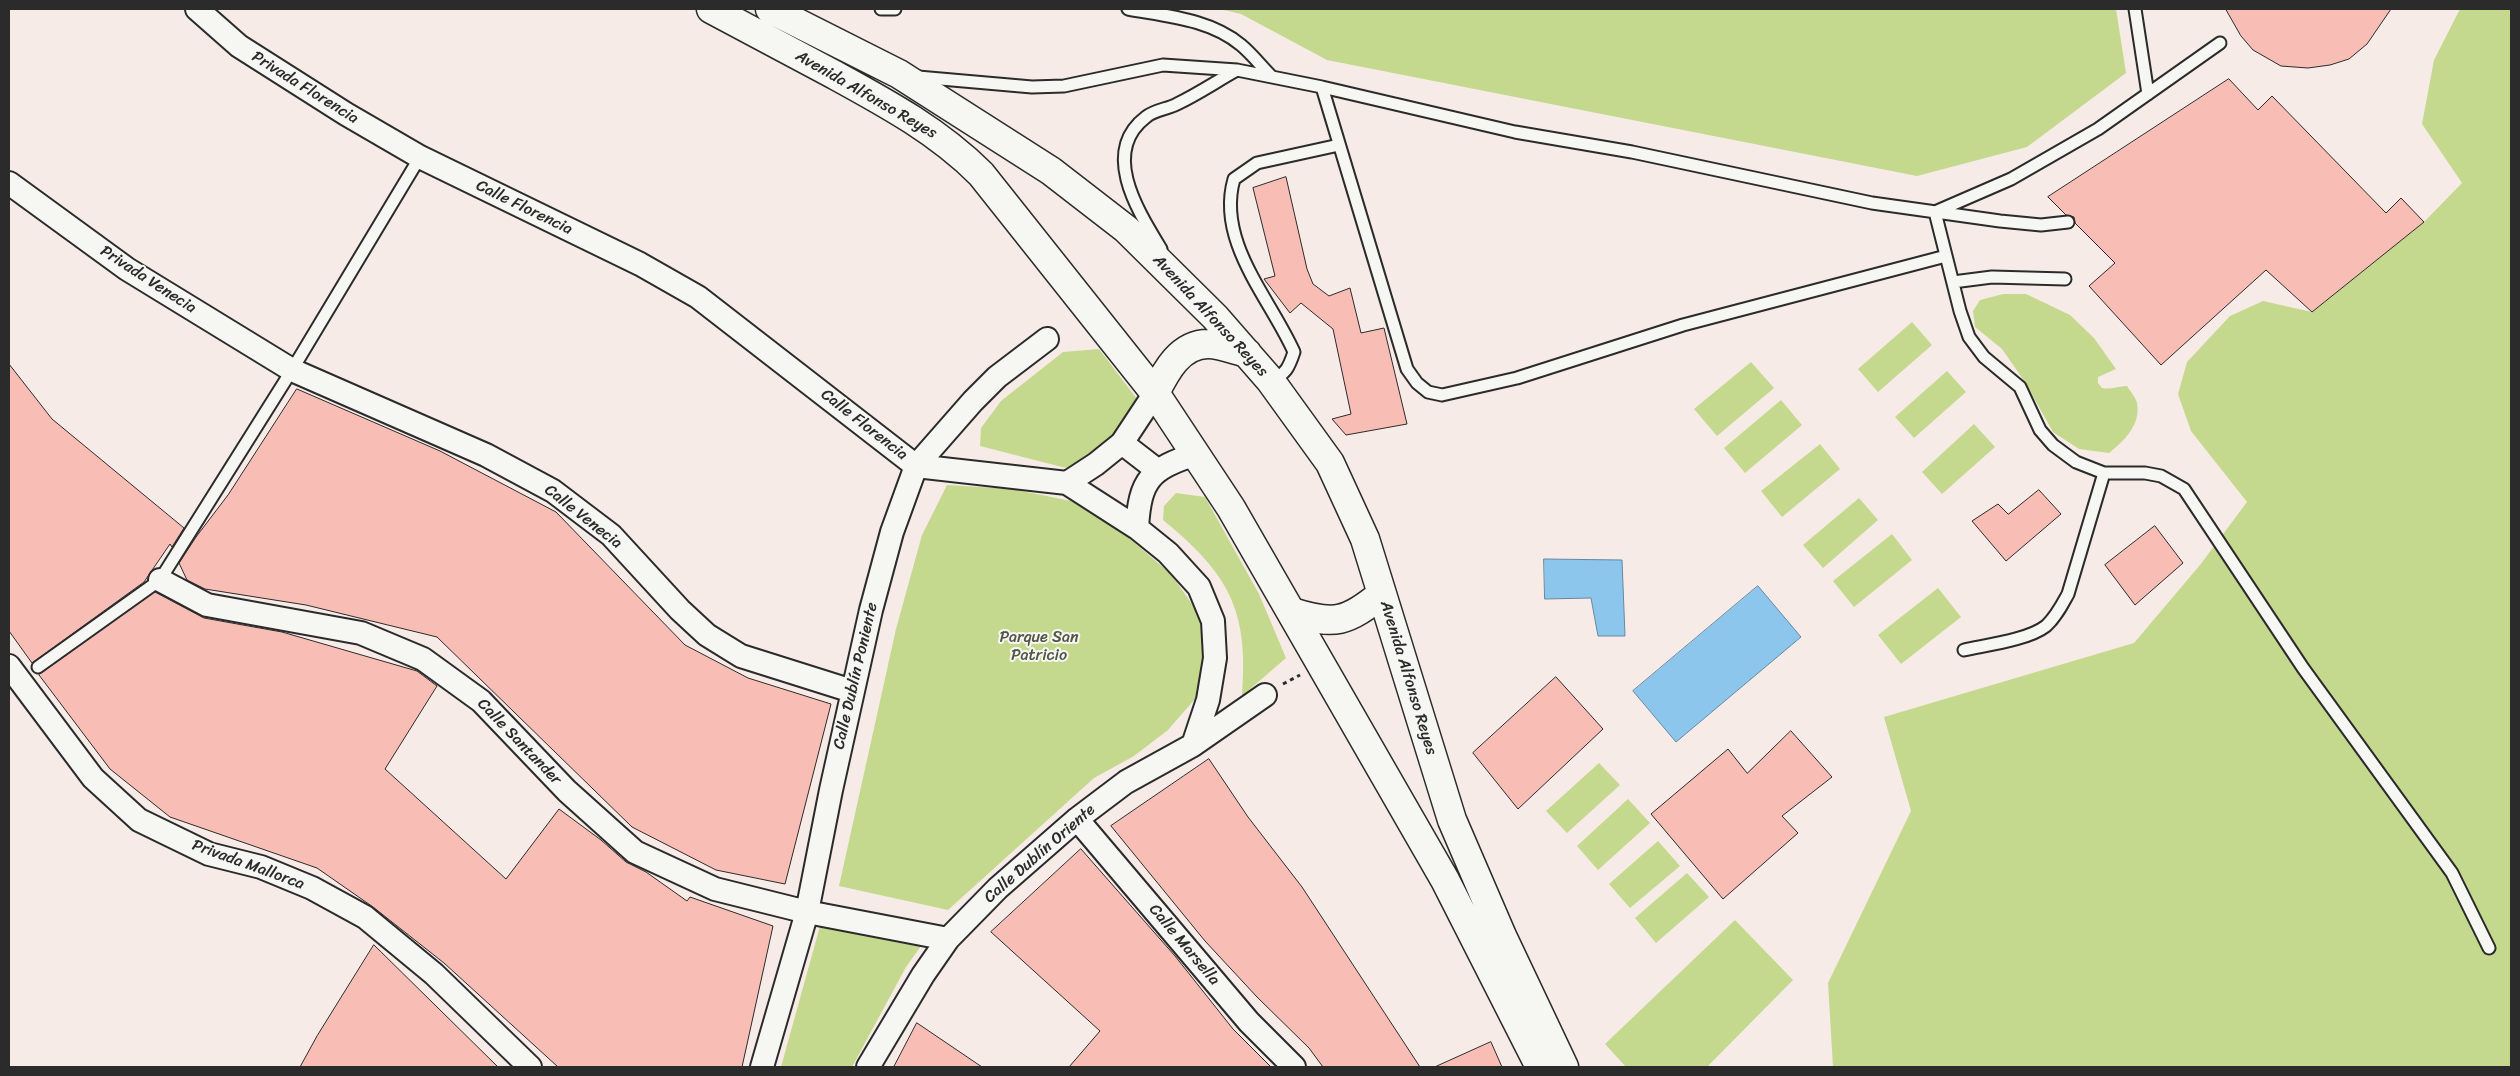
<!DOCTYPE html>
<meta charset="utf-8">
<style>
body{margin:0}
#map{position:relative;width:2520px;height:1076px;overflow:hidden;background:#f6ebe6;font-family:Sriracha,sans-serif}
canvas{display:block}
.frame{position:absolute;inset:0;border:10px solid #2b2b2b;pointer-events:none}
</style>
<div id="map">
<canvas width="2520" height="1076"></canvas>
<div class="frame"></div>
</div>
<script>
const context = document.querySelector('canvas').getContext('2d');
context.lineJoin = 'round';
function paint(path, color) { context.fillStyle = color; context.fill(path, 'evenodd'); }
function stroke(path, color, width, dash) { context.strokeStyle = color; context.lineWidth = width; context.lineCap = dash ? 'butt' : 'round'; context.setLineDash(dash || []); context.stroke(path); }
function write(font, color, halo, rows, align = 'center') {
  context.font = font + ' Sriracha,sans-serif'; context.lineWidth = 4; context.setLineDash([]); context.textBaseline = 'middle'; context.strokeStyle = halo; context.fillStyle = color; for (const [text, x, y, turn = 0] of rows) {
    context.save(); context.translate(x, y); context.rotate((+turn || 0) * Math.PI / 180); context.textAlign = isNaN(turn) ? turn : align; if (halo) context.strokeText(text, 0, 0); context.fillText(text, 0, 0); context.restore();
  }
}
paint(new Path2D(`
 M1220,9H2116L2126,73L2027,147L1917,176L1327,60L1241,14Z
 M2460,9H2511V1067H1833L1828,983L1911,811L1884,717L2134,643L2200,565L2247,502L2191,431L2178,394L2187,362L2230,316L2263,301L2312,312L2424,222L2462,183L2422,124L2434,60Z
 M2003,294H2026L2070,315L2094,338L2116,369L2098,377V383L2102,388C2111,390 2118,386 2127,386C2130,391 2136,398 2137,403C2141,425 2124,441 2109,453L2079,449L2053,432L2025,382L2002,349L1975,327L1973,311L1980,300Z
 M1912,322L1932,345L1878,392L1858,369Z
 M1099,349L1137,399L1103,450L1066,468L980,446L981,428L1001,401L1063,352Z
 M1751,362L1774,388L1717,436L1694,409Z
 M1947,371L1966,392L1914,438L1895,417Z
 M1781,400L1802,425L1745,473L1724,448Z
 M1974,424L1995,447L1942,494L1922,472Z
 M1820,444L1840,469L1782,517L1761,491Z
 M947,485L1012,489L1071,501L1124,534L1171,574L1201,617L1208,661L1195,699L1168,730L1134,756L1094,778L948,910L839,886L896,629L922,535Z
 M1176,493L1205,497L1259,594L1286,658L1242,696C1249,610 1229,574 1163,520L1164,506Z
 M1859,498L1878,520L1823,568L1803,545Z
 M1892,534L1912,560L1854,607L1833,581Z
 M1938,588L1961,617L1901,664L1878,635Z
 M1599,763L1620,785L1567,833L1546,811Z
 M1628,799L1650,823L1598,870L1577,846Z
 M1658,841L1680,866L1630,908L1609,884Z
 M1687,873L1709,897L1656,943L1635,918Z
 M1735,920L1793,980L1707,1067H1626L1605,1044Z
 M820,926L921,946L906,967L852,1067H781Z`), '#c5d98e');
const water = new Path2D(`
 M1544,559L1622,560L1625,636H1598L1591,598L1545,599Z
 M1758,586L1801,637L1676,742L1633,691Z`);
paint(water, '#8dc6ec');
stroke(water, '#66889f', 1);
const building = new Path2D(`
 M2226,9H2391L2367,44L2349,59L2330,65L2308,68L2281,66L2253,50L2241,36Z
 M2229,79L2258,110L2272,96L2386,213L2401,198L2424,222L2312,312L2266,270L2161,365L2089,286L2115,263L2075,223L2074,217L2066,215L2048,197Z
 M1286,177L1307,269L1313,284L1329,296L1350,288L1361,333L1384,328L1407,424L1346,435L1332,419L1351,414L1333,329L1301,303L1290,313L1264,279L1275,276L1253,188Z
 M9,364L52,419L184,528L172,547L170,544L144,582L32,663L9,631Z
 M297,389L440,451L556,512L685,645L748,678L831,704L785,884L716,870L632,827L437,637L306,605L205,589L187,580L179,563L196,537L228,495Z
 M2039,490L2061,514L2006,561L1972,521L1998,504L2008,514Z
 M2155,526L2183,563L2135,605L2105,565Z
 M155,592L204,618L282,632L417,671L437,686L385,769L506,879L559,809L601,840L626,862L646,872L687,901L690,897L773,926L742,1067H558L444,963L373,907L317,868L170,817L110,769L39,675Z
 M1556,677L1603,729L1518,809L1473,753Z
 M1791,731L1832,777L1782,816L1798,833L1723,899L1651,814L1728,749L1747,773Z
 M1209,759L1248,817L1302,887L1420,1067H1323L1309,1048L1257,997L1205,941L1111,826Z
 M1081,849L1175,956L1233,1029L1271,1067H1069L1100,1031L991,932Z
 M374,945L498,1067H300L317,1036Z
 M917,1023L982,1067H894Z
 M1491,1042L1502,1067H1435Z`);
paint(building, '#f8bdb5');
stroke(building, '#2b2b2b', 1);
const lane = new Path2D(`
 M881,9H895
 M1128,9C1166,16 1210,19 1241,45C1252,54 1261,66 1271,76
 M2135,9L2148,94
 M918,77L1032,87L1064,86L1163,65L1237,70L1322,87L1515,132L1632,152L1872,203L2000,221L2041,225L2068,222
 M1322,87L1407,369L1417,383L1428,392L1442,395L1517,378L1683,325L1946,256
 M1935,212L1960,311L1969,337L1984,357L2020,387L2040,430L2053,445L2076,462L2104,473H2145L2161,476L2184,489L2303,668L2452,873L2489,948
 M1935,212L2011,179L2098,129L2220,43
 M1161,249C1138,211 1100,152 1146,117C1154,110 1168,109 1177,104C1198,94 1217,81 1237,70
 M1953,282L1992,277L2065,279
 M1270,380C1286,375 1289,367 1294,352C1270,298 1216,242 1234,179L1257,163L1339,145
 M1964,650C1986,645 2028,640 2046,626C2056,617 2062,605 2068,594L2104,473
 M38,667L160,580L292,370L420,157`);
const street = new Path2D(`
 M197,9L239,46L346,114L420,157L640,264L698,297L916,466L1067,483L1137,528L1168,553L1199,587L1213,621L1215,658L1208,700L1193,745
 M9,183L127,269L292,370L486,455L553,491L611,535L680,610L707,635L741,656L852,691
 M1122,443L1157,470
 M1067,483L1096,464L1122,443L1155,393
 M1137,528C1140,479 1150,469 1196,454
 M160,580L207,605L361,633L423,659L481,701L567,791L635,852L715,889L807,912L948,939
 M9,666L93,778L139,820L209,854L261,867L312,888L365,917L434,974L530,1067
 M1077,819L1249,1022L1294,1067
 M762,1067L807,912L831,790L871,610L892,532L916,466L973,401L997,377L1047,339
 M868,1067L923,975L948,939L998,888L1077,819L1126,782L1193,745L1265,695`);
const secondary = new Path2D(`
 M711,9C751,30 792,52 833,74C886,103 938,131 981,174L1155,393L1231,508L1445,880L1540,1067
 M770,9L899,74L1051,171L1126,229L1215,317L1270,380L1330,463L1365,539L1452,820L1502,936L1564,1067
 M1155,393C1166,371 1180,344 1208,344C1220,344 1235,350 1247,353
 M1292,612C1336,626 1346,622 1382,594`);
stroke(lane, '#2b2b2b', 15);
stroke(street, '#2b2b2b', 26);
stroke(secondary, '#2b2b2b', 31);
stroke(new Path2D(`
 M1283,684L1300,675`), '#2b2b2b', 3, [4, 4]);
stroke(lane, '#f6f6f2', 11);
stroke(street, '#f6f6f2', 22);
stroke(secondary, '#f6f6f2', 28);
write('16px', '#2b2b2b', '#f6f6f2', [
 ["Privada Florencia",305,88,32],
 ["Avenida Alfonso Reyes",866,95,30],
 ["Calle Florencia",524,208,26],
 ["Privada Venecia",148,280,33],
 ["Avenida Alfonso Reyes",1210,316,47],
 ["Calle Florencia",864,425,38],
 ["Calle Venecia",583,517,38],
 ["Calle Dublín Poniente",856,676,-77],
 ["Avenida Alfonso Reyes",1408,678,73],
 ["Calle Santander",519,742,46],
 ["Calle Dublín Oriente",1040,854,-41],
 ["Privada Mallorca",248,865,20],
 ["Calle Marsella",1184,945,50]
]);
write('16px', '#525644', '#f6f6f2', [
 ["Parque San",1039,638],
 ["Patricio",1039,656]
]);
</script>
